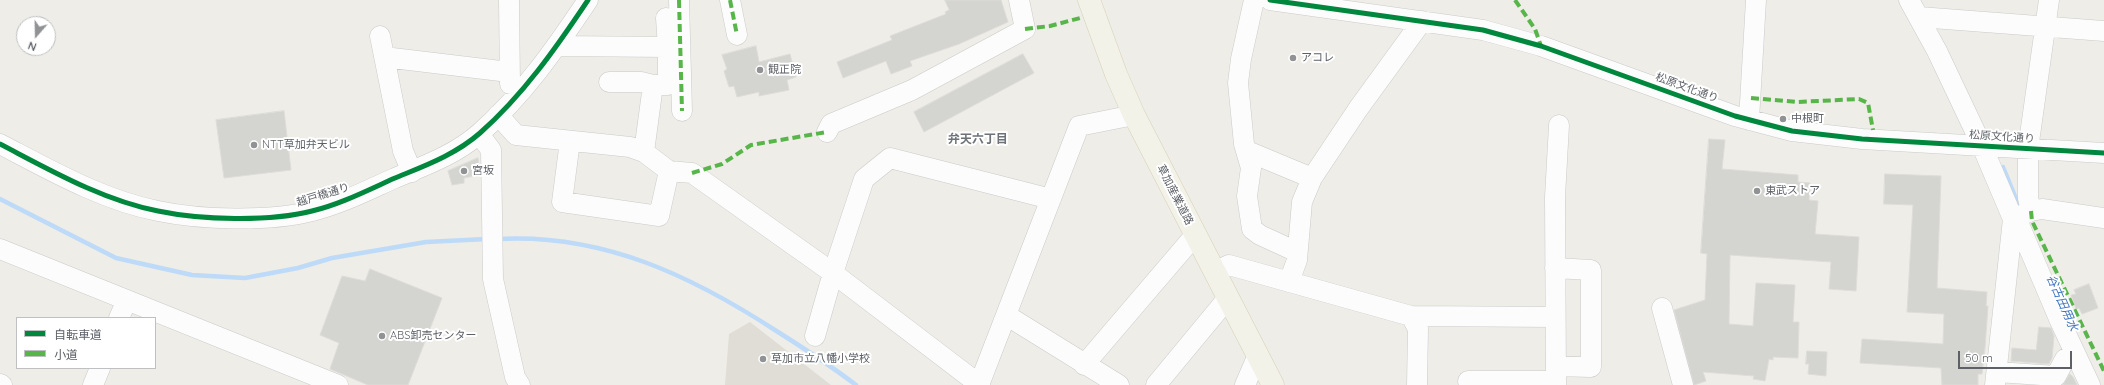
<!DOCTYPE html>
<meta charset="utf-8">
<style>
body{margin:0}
#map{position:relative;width:2104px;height:385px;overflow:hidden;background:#eeede8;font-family:Quicksand,"Noto Sans JP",sans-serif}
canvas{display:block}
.legend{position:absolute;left:16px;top:317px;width:140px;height:52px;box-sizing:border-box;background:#fff;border:1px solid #bec0c2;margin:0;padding:5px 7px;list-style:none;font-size:12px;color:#5d6167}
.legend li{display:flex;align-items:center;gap:8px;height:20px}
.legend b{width:20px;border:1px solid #bec0c2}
.north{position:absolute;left:16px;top:16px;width:40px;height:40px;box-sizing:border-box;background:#fff;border:1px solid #bec0c2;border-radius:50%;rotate:200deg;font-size:11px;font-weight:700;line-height:16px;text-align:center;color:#5d6167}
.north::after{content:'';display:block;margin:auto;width:14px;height:18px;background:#909294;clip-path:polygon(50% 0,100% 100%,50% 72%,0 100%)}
.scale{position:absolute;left:1958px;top:351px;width:114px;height:18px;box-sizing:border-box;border:2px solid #5d6167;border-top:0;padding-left:5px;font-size:12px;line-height:14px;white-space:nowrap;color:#5d6167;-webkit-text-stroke:3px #fff;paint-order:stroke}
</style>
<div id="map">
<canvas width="2104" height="385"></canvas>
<ul class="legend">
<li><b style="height:5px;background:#00873e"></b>自転車道</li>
<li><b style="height:5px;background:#58b549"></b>小道</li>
</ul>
<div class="north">N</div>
<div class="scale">50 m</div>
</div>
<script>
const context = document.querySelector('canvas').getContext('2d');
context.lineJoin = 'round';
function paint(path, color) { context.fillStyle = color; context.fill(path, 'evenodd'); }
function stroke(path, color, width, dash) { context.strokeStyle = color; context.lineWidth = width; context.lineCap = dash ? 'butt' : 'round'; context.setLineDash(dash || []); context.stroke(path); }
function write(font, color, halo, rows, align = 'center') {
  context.font = font + ' Quicksand,"Noto Sans JP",sans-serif'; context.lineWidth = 4; context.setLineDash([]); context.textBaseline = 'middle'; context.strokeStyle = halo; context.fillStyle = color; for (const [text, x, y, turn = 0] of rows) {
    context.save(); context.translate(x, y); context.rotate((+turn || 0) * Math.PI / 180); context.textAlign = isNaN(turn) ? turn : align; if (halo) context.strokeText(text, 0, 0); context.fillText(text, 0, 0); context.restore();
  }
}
paint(new Path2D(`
 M750,322L831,385H725L729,334Z`), '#dfddd6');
stroke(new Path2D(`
 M2003,167L2019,206
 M0,199L116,258L192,275L245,278L298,268L332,258L426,242L487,239
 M497,239C603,233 692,276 778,332C805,349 831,366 856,385`), '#bddaf8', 4.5);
const building = new Path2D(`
 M945,0H1001L1008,22L959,44L910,61L912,66L891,74L886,61L843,78L837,62L892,40L890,36L946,14L945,12L949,10Z
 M756,46L759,62L790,54L796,77L787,80L789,90L759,96V92L737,97L734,86L729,87L724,71L727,69L722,55Z
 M1023,54L1034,73L924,132L914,112Z
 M284,111L291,170L224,178L216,120Z
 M1709,139L1725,140L1722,169L1798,175V182L1810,183L1809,200L1818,201L1815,234L1859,237L1856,291L1829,289L1831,262L1730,255L1729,324L1753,326L1756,283L1795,285L1793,322H1799L1798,358L1773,357V360L1769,359L1765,381L1753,379L1754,376L1703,372L1706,381L1694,385L1674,310L1705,300L1707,254L1701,253Z
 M478,158L480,175L464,178V183L452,185L448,171Z
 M1885,174L1941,176L1937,288L1987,292L1986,306H1988L1985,348L1982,374H1978V385H1942L1941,368L1860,363L1862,339L1943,344L1944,314L1907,312L1913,205L1884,204Z
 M370,269L442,298L408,385H368L330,369L339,343L320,335L342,276L365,281Z
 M2089,284L2098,308L2082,314L2079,308L2076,309L2071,295L2076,294L2074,290Z
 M2039,327L2051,328L2054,336L2052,358L2049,364L2011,361L2012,348L2036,350Z
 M1807,351L1827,352L1826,376L1808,374L1809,364H1806Z
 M2070,374L2073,377L2077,385H2063Z`);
paint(building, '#d4d4d1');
stroke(building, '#dedcd8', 1);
const minor = new Path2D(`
 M509,0L510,84
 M679,0L682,111
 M730,0L737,35
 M1254,0L1241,59L1238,83L1244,144L1251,168L1247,196L1252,229L1260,235L1297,252
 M1270,0L1483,30L1541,46L1735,116L1792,131L1862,139L2104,153
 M1909,0L1937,51L1982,146L2013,219L1995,385
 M1919,17L2104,31
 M380,36L403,151L412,172
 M557,46L668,47
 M384,57L509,72
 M609,82H641L653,85H668V47L666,18
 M498,115L516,135L630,147L644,152L669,171L692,173L833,273L980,385
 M1749,120L1756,0
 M827,132L831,124L912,90L1025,29L1019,0
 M479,134L491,150L493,279L515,377L520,385
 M570,141L562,202L659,216L669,171
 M0,144C50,170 102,200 158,211C201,220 269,222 312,211C341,204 368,190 395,178C424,166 455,155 480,133C523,95 556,48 588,0
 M1247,151L1312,178
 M644,152L653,85
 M2031,211L2028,198V149L2049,0
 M0,249L338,385
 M1555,268L1591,270V367L1556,366
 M1215,272L1229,265L1411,316L1555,317
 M1289,282L1297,260L1302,202L1312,178L1358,109L1422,21
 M1662,308L1683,385
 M1006,315L1119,385
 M1411,316L1418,329L1417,385
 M119,318L127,300
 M815,336L833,273L864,179L890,158L1051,199
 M1084,365L1196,234
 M1997,372L2056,376L2065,359L2074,353
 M1468,381H1556
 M0,384L2,385
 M93,385L100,368
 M979,385L1079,126L1134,115
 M1156,385L1228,298
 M1245,385L1258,355
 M1556,385L1555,197L1559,125
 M2090,385L2060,321L2020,227L2013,219L2031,211L2042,209L2104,218`);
const major = new Path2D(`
 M1089,0L1116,74L1134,115L1273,385`);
stroke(minor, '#cacac9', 21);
stroke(major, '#d6d0b5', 23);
stroke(minor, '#fcfcfc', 20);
stroke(major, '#f3f2e9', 22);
stroke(new Path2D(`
 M679,0L682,111
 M730,0L737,35
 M1515,0L1535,29L1541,46
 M1025,29L1050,26L1080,18
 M1751,98L1798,102L1859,99L1868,103L1873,130
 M692,173L722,164L751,145L827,132
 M2031,211L2032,221L2104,371`), '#58b549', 4, [8, 4]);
stroke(new Path2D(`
 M1270,0L1483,30L1541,46L1735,116L1792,131L1862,139L2104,153
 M0,144C50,170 102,200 158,211C201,220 269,222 312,211C341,204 368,190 395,178C424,166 455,155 480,133C523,95 556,48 588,0`), '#00873e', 5);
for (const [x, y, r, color] of [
 [1293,58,4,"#909294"],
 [760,70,4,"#909294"],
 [1783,119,4,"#909294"],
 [254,145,4,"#909294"],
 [464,171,4,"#909294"],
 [1757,191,4,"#909294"],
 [382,336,4,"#909294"],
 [763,359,4,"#909294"]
]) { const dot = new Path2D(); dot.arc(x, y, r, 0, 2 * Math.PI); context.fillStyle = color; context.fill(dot); stroke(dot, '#fff', 1.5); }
write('11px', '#5d6167', '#fff', [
 ["アコレ",1301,58],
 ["観正院",768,70],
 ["中根町",1791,119],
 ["NTT草加弁天ビル",262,145],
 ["宮坂",472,171],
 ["東武ストア",1765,191],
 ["ABS卸売センター",390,336],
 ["草加市立八幡小学校",771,359]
], 'left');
write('11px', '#5d6167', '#fff', [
 ["松原文化通り",1687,88,20],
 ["松原文化通り",2002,137,4],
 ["越戸橋通り",323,195,-17],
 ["草加産業道路",1175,195,63]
]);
write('bold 12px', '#6e7379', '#fff', [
 ["弁天六丁目",978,139]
]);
write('italic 12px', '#4075c0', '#fff', [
 ["谷古田用水",2062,303,66]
]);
</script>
